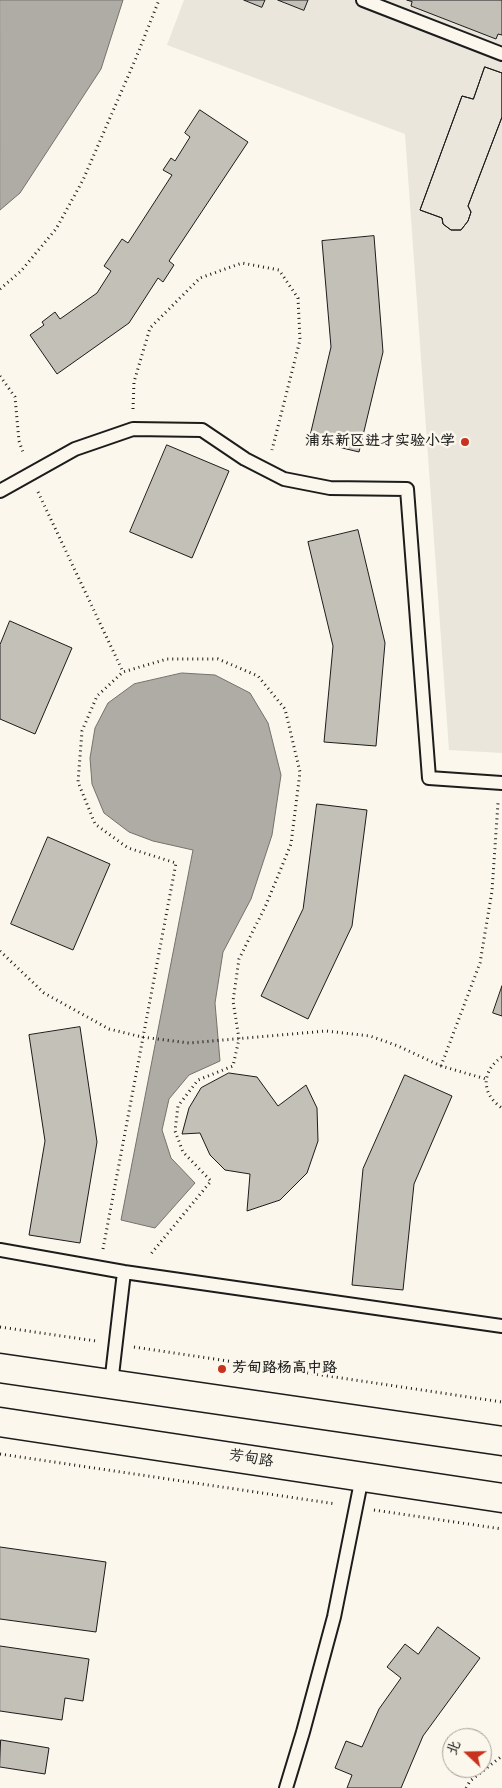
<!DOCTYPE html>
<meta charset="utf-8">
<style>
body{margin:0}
#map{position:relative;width:502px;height:1788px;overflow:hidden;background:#fbf7ec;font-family:Kalam,"LXGW WenKai TC",sans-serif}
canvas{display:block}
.north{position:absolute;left:442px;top:1728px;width:50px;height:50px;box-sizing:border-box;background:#fbf7ec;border:1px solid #a29f99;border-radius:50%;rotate:291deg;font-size:14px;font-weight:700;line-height:20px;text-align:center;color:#1c1c1c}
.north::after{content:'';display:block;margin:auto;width:18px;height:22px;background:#c8321e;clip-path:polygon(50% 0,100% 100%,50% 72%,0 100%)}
</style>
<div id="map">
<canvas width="502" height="1788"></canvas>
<div class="north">北</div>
</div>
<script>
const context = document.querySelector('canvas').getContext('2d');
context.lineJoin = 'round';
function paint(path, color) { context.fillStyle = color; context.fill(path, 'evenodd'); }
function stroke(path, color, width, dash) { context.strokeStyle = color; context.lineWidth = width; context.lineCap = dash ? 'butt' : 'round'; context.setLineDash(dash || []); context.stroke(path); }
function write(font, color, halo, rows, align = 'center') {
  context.font = font + ' Kalam,"LXGW WenKai TC",sans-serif'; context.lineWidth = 5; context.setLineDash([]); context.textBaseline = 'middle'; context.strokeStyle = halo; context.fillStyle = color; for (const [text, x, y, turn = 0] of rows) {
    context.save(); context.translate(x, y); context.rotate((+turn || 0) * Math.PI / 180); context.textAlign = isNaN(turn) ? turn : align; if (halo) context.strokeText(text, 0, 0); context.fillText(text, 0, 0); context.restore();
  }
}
paint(new Path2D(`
 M184,0H502V753L449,750L405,134L167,45Z`), '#eae6dc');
const water = new Path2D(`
 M0,0H123L101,69L20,193L0,210Z
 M182,673L215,675L250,693L268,723L281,775L272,835L251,899L223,952L215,1003L220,1061L189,1075L169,1099L162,1130L171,1158L195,1183L155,1228L121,1220L193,850L153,841L129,832L104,813L92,784L90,758L95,728L108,703L134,684Z`);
paint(water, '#afaca5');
stroke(water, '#74726e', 1);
const building = new Path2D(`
 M244,0H265L262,7Z
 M278,0H308L304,10Z
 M407,0H502V35L498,34L496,39L411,6L412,2Z
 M485,67L502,73V117L468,206L471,212L468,221L461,230H451L443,224L442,218L420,210L462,96L473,99Z
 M485,67L502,73V117L468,206L471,212L468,221L461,230H451L443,224L442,218L420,210L462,96L473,99Z
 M200,110L248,142L169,261L174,265L163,282L158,278L129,323L57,374L30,335L44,325L42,322L55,312L60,319L97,293L111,271L104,266L122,239L128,243L172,175L163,170L171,158L175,161L190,137L185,133Z
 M374,236L383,352L359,452L309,440L331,347L322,241Z
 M167,445L229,471L192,558L130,532Z
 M358,530L385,643L376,746L324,742L333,646L308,542Z
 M10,621L72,648L35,734L0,719V645Z
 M317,804L367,810L352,926L308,1019L261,996L303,909Z
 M48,837L110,864L73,950L11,924Z
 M502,986V1016L493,1013Z
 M80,1027L97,1142L80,1243L29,1235L45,1141L29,1035Z
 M229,1073L257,1077L278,1106L306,1085L317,1108L318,1141L307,1173L280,1200L247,1211L250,1174L225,1170L210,1155L200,1133L182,1134L189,1108L201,1088Z
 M405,1075L452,1096L414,1184L403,1290L352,1285L363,1169Z
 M0,1547L106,1562L96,1632L0,1619Z
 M438,1627L480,1658L423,1736L401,1788H347L352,1775L335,1768L346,1741L362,1747L379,1709L401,1678L387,1667L405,1644L418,1654Z
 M0,1646L89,1659L83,1701L65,1698L62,1720L0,1711Z
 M1,1740L49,1748L45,1774L0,1767Z`);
paint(building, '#c3c0b8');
stroke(building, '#1c1c1c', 1);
const lane = new Path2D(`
 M363,0L502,54
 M0,491L75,449L133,429L202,430L245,459L284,479L330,488L407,489L429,778L502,783
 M0,1250L124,1272L502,1326
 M111,1384L124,1272
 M286,1788L303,1732L334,1617L362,1477`);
const secondary = new Path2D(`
 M0,1368L502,1441
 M0,1422L502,1498`);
stroke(lane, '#1c1c1c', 16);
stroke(secondary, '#1c1c1c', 31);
stroke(new Path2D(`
 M0,289L21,271L56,229L83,180L136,58L159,0
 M0,376L15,397L19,441L24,455
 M133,409L134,382L150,328L200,278L242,263L279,270L298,298L300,340L272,450
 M38,492L123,672
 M0,951L44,993L109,1029L142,1037L189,1043L326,1031L370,1036L398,1046L441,1066L486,1079
 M502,1057C481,1071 481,1094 502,1108
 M441,1066L480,963L492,891L498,803
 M103,1249L176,863L128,848L95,824L78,782L82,731L97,696L123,672L167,659H218L258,676L285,709L300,772L291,844L266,905L239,959L233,1001L239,1039L233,1066L198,1080L178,1106L175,1131L183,1152L211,1181L150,1255
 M0,1327L96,1341
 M134,1347L502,1402
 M0,1454L336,1504
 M374,1510L502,1529
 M466,1788L470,1781L502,1756`), '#1c1c1c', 3, [1, 4]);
stroke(lane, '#fbf7ec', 12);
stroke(secondary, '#fbf7ec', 28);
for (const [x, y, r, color] of [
 [465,442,5,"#c8321e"],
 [222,1369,5,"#c8321e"]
]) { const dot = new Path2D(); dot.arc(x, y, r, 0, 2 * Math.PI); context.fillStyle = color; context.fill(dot); stroke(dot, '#fbf7ec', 2); }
write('bold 15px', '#1c1c1c', '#fbf7ec', [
 ["浦东新区进才实验小学",455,442],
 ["芳甸路杨高中路",232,1369,"left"]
], 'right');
write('15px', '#1c1c1c', '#fbf7ec', [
 ["芳甸路",251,1460,9]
]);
</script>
